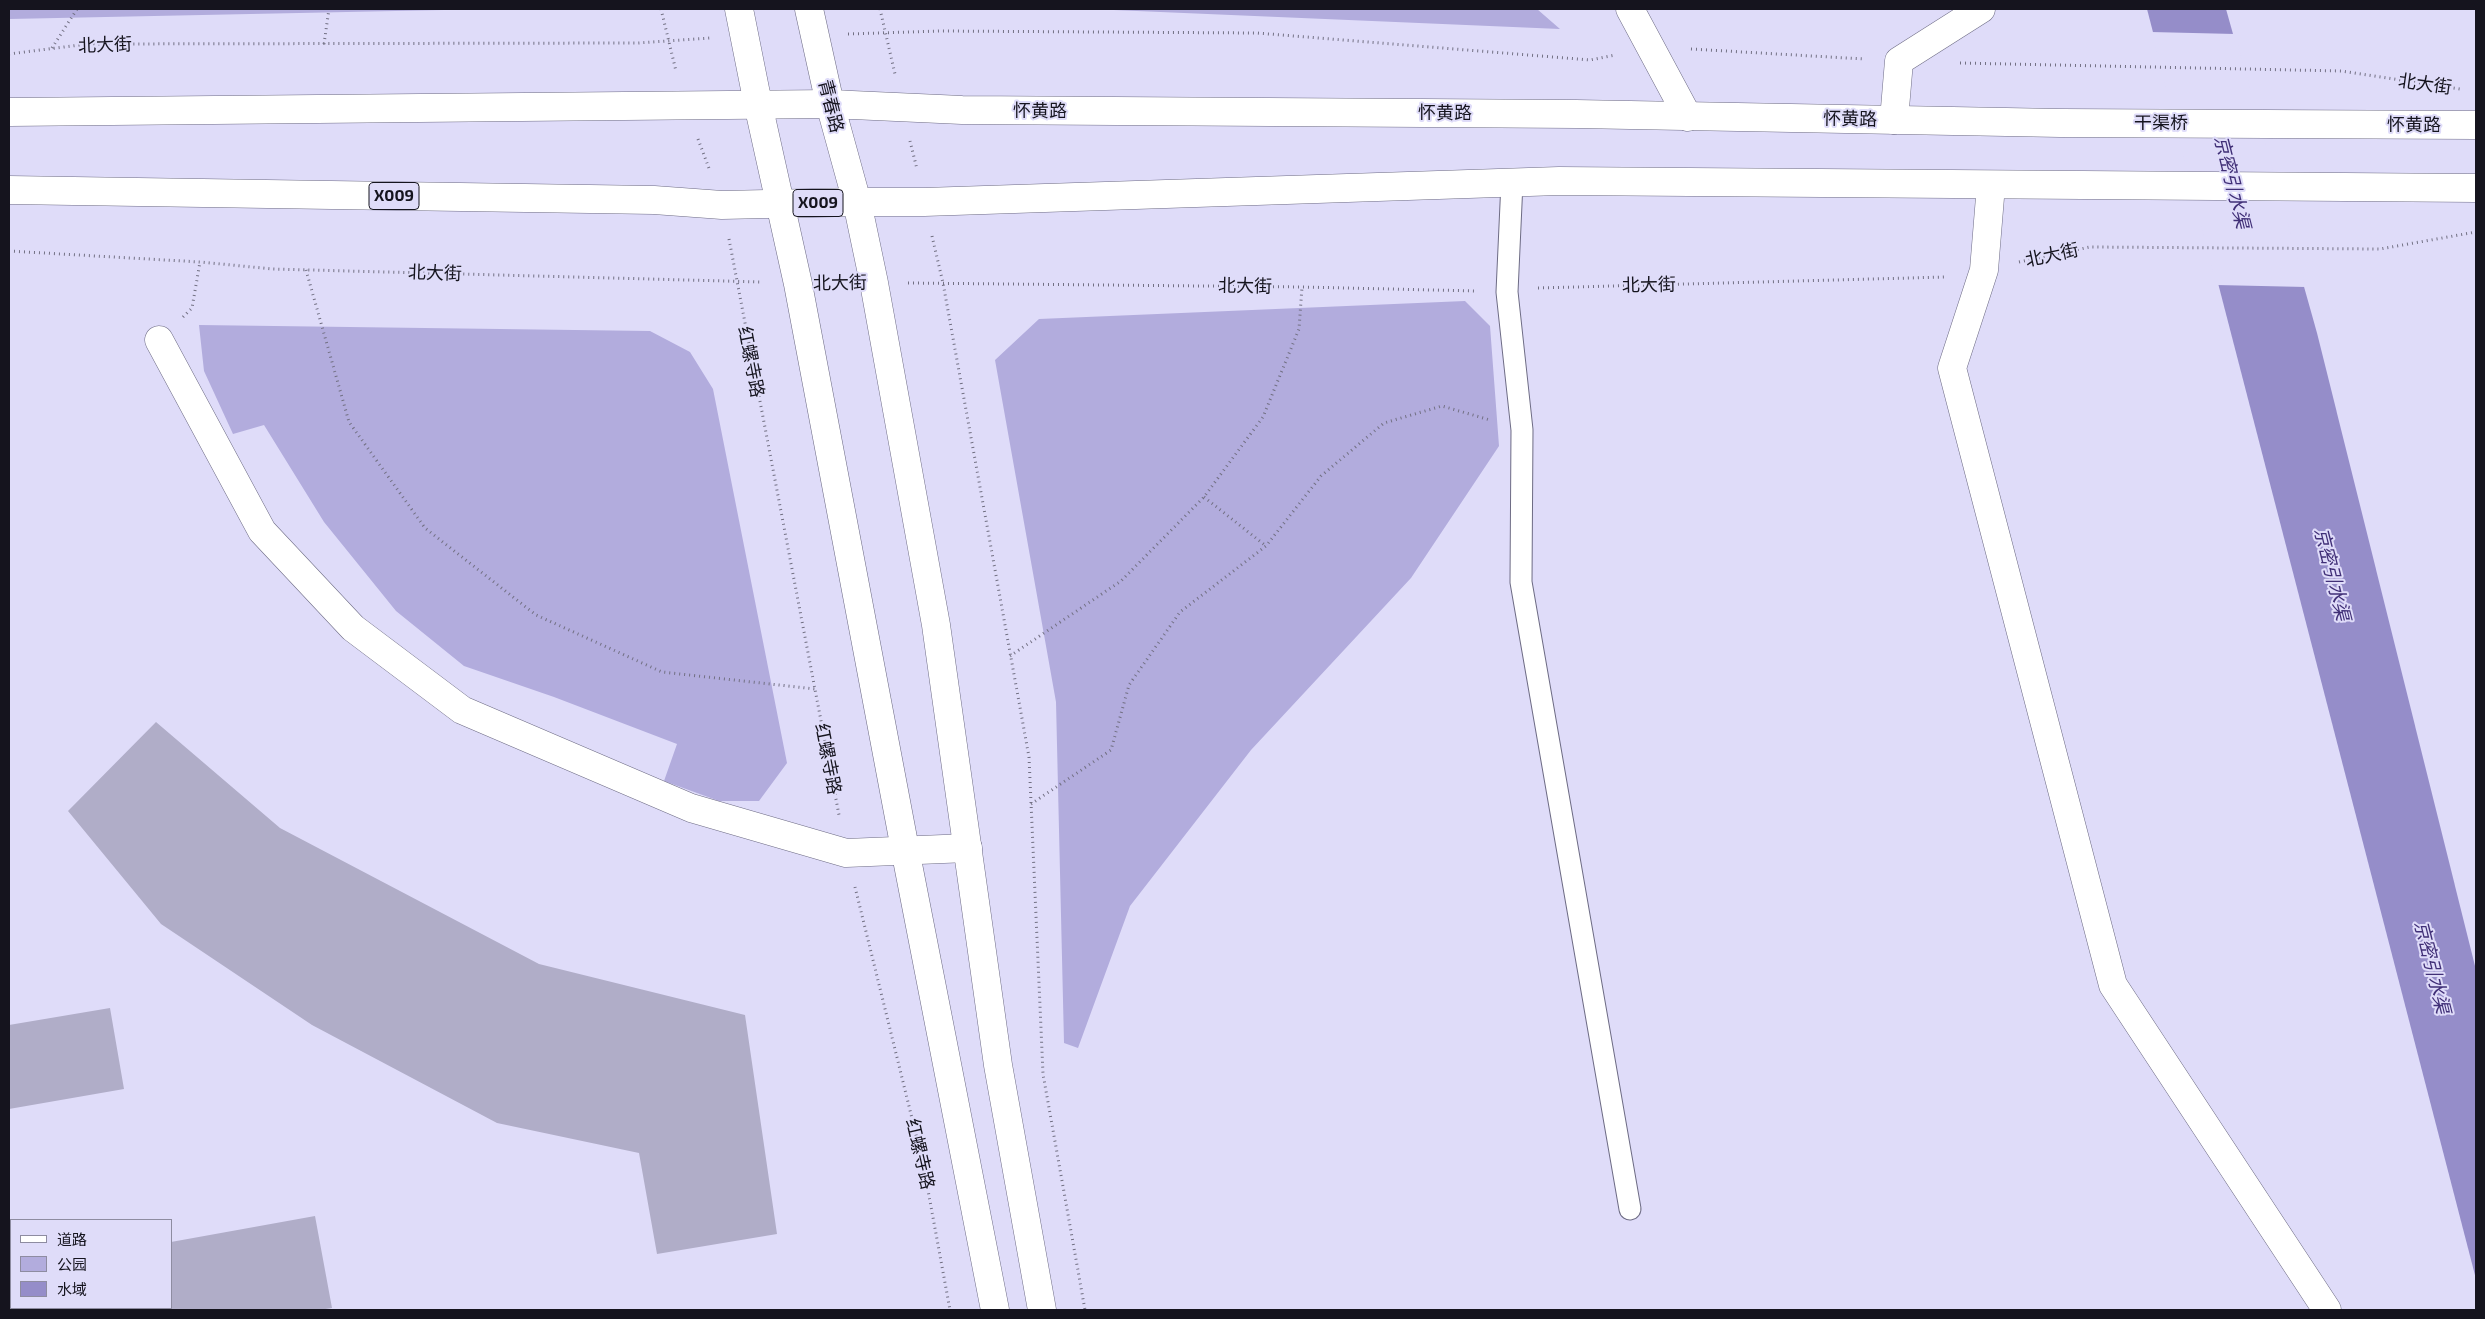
<!DOCTYPE html>
<meta charset="utf-8">
<style>
body{margin:0}
#map{position:relative;width:2485px;height:1319px;overflow:hidden;background:#dfdcf9;font-family:"Exo 2","Noto Sans SC",sans-serif}
canvas{display:block}
.frame{position:absolute;inset:0;border:10px solid #15141e;pointer-events:none}
.legend{position:absolute;left:10px;top:1219px;width:162px;height:90px;box-sizing:border-box;background:#dfdcf9;border:1px solid #8e8ca1;margin:0;padding:6px 9px;list-style:none;font-size:15px;color:#15141e}
.legend li{display:flex;align-items:center;gap:10px;height:25px}
.legend b{width:25px;border:1px solid #8e8ca1}
</style>
<div id="map">
<canvas width="2485" height="1319"></canvas>
<div class="frame"></div>
<ul class="legend">
<li><b style="height:6px;background:#fff"></b>道路</li>
<li><b style="height:14px;background:#b2acdd"></b>公园</li>
<li><b style="height:14px;background:#958dc9"></b>水域</li>
</ul>
</div>
<script>
const context = document.querySelector('canvas').getContext('2d');
context.lineJoin = 'round';
function paint(path, color) { context.fillStyle = color; context.fill(path, 'evenodd'); }
function stroke(path, color, width, dash) { context.strokeStyle = color; context.lineWidth = width; context.lineCap = dash ? 'butt' : 'round'; context.setLineDash(dash || []); context.stroke(path); }
function write(font, color, halo, rows, align = 'center') {
  context.font = font + ' "Exo 2","Noto Sans SC",sans-serif'; context.lineWidth = 4; context.setLineDash([]); context.textBaseline = 'middle'; context.strokeStyle = halo; context.fillStyle = color; for (const [text, x, y, turn = 0] of rows) {
    context.save(); context.translate(x, y); context.rotate((+turn || 0) * Math.PI / 180); context.textAlign = isNaN(turn) ? turn : align; if (halo) context.strokeText(text, 0, 0); context.fillText(text, 0, 0); context.restore();
  }
}
paint(new Path2D(`
 M9,9H492L9,19Z
 M1090,9H1537L1560,29Z
 M1465,301L1490,326L1499,446L1411,578L1251,750L1130,906L1078,1048L1064,1043L1056,702L995,360L1039,319Z
 M199,325L650,331L690,352L713,389L787,763L759,801H719L664,781L677,744L554,697L464,666L396,611L324,522L264,425L233,434L204,371Z`), '#b2acdd');
paint(new Path2D(`
 M2147,9H2226L2317,333L2476,970V1279Z`), '#958dc9');
paint(new Path2D(`
 M2151,32L2235,34L2306,287L2216,285Z`), '#dfdcf9');
paint(new Path2D(`
 M156,722L280,828L539,964L745,1015L777,1234L657,1254L639,1153L497,1123L312,1025L161,924L68,811Z
 M110,1008L124,1089L9,1109V1025Z
 M315,1216L332,1308L319,1310H9V1272L11,1271V1308H171V1242Z`), '#b0adc8');
const lane = new Path2D(`
 M1512,182L1507,292L1522,430L1521,582L1630,1209`);
const street = new Path2D(`
 M1630,9L1688,117
 M1894,120L1899,61L1981,9
 M1991,185L1984,270L1952,368L2113,985L2327,1310
 M159,340L262,531L353,628L462,710L691,808L846,853L968,848`);
const secondary = new Path2D(`
 M739,9L758,104L798,284L905,849L995,1310
 M809,9L830,104L857,202L874,283L936,625L998,1065L1042,1310
 M830,104L962,110L1576,114L2060,123L2476,125
 M857,202H924L1559,181L2476,188`);
const primary = new Path2D(`
 M9,112L830,104
 M9,190L654,200L722,205L857,202`);
stroke(lane, '#6d6b84', 23);
stroke(street, '#6d6b84', 29);
stroke(secondary, '#6d6b84', 29);
stroke(primary, '#6d6b84', 29);
stroke(new Path2D(`
 M661,9L676,71
 M880,9L895,74
 M848,34L940,31L1257,33L1590,60L1615,55
 M324,44L329,9
 M52,48L77,9
 M1691,49L1864,59
 M9,54L88,44L638,43L710,38
 M1960,63L2341,71L2460,89
 M698,139L710,171
 M910,141L917,169
 M932,236L943,283L1029,757L1043,1074L1085,1310
 M729,239L839,815
 M9,251L200,262L273,269L762,282
 M2019,262L2090,247L2380,249L2476,232
 M306,270L349,422L425,528L536,615L662,672L815,689
 M908,283L1302,287L1477,291
 M1538,288L1946,277
 M183,317L192,308L200,262
 M1204,497L1266,546
 M1010,656L1121,581L1204,497L1263,417L1299,329L1302,287
 M1031,804L1111,750L1129,685L1180,612L1266,546L1321,476L1384,423L1442,406L1490,420
 M855,887L923,1163L950,1310`), '#727083', 3, [1, 4]);
stroke(lane, '#fff', 21);
stroke(street, '#fff', 28);
stroke(secondary, '#fff', 28);
stroke(primary, '#fff', 28);
for (const [x, y, w] of [
 [394,196,50],
 [818,203,50]
]) { const box = new Path2D(); box.roundRect(x - w / 2, y - 13.5, w, 27, 4); context.fillStyle = '#dfdcf9'; context.fill(box); stroke(box, '#15141e', 1); }
write('bold 16px', '#15141e', null, [
 ["X009",394,196],
 ["X009",818,203]
]);
write('18px', '#15141e', '#dfdcf9', [
 ["北大街",105,45,-2],
 ["北大街",2425,84,8],
 ["青春路",831,106,76],
 ["怀黄路",1040,111],
 ["怀黄路",1445,113],
 ["怀黄路",1850,119,1],
 ["干渠桥",2161,123],
 ["怀黄路",2414,125],
 ["北大街",2052,255,-12],
 ["北大街",435,273,2],
 ["北大街",840,283,-1],
 ["北大街",1649,285,-1],
 ["北大街",1245,286,1],
 ["红螺寺路",751,362,79],
 ["红螺寺路",828,759,79],
 ["红螺寺路",920,1154,77]
]);
write('italic 19px', '#402f77', '#dfdcf9', [
 ["京密引水渠",2232,182,76],
 ["京密引水渠",2332,574,76],
 ["京密引水渠",2432,967,76]
]);
</script>
